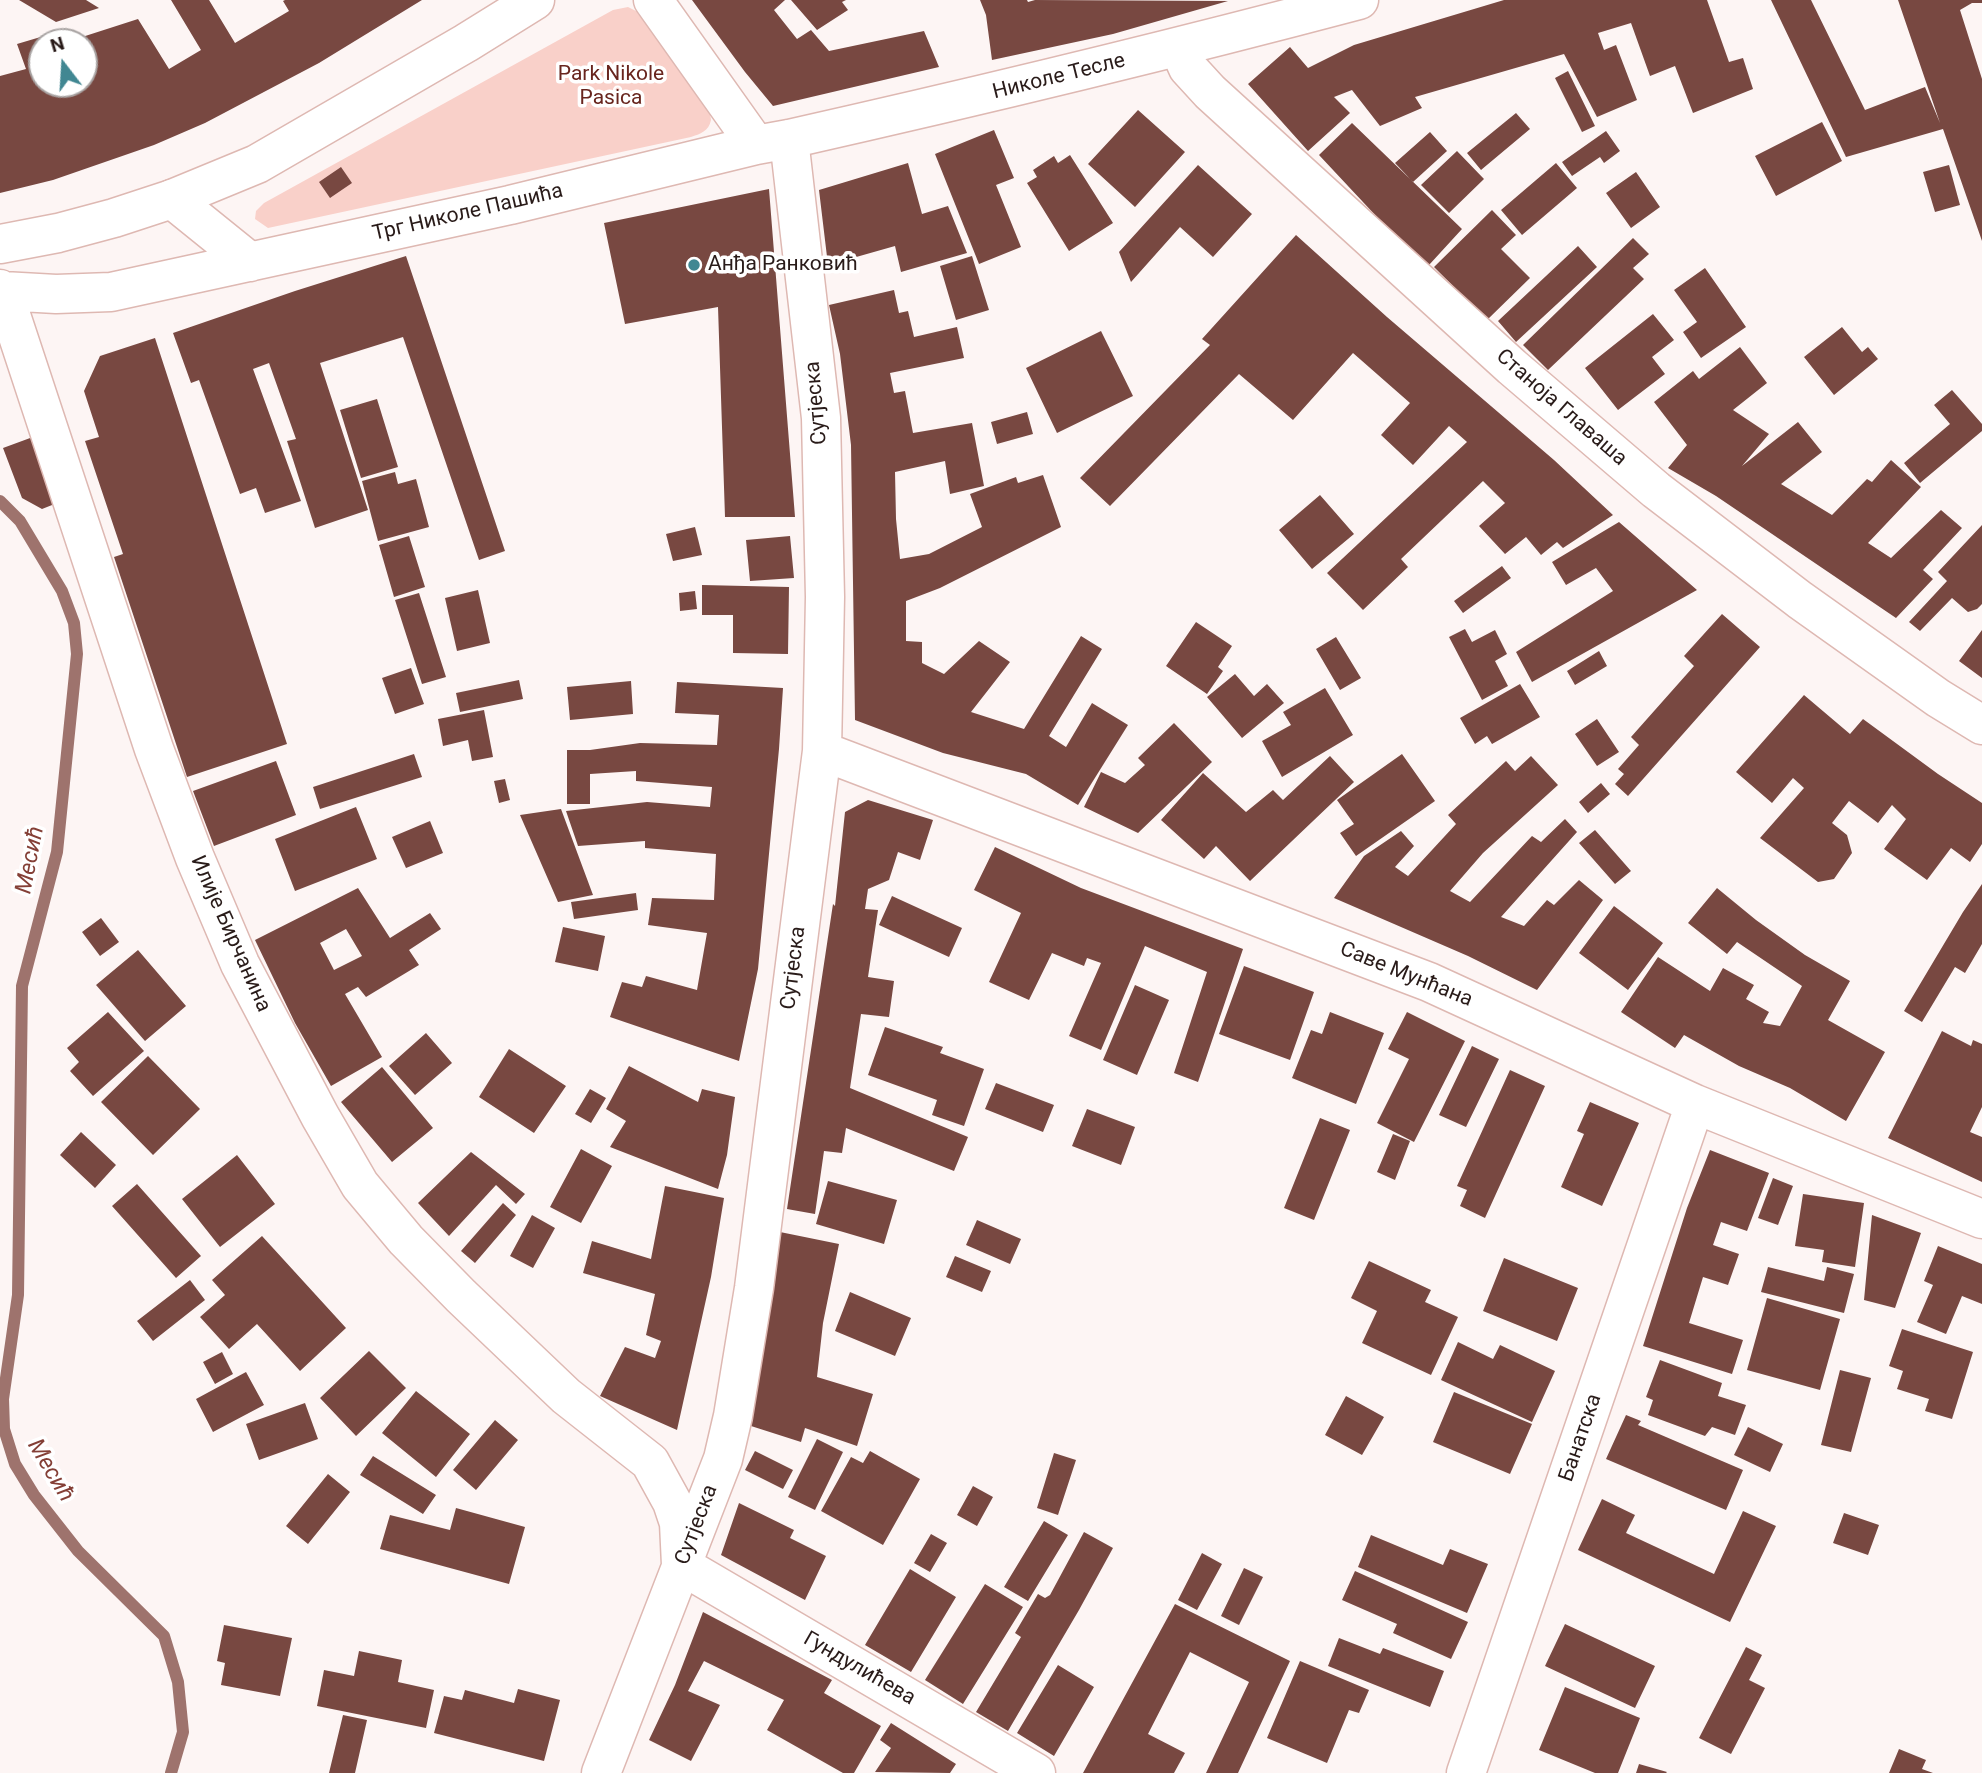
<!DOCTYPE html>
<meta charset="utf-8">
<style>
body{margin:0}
#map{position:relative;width:1982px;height:1773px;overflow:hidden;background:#fdf5f4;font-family:Roboto,sans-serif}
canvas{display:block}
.north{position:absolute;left:28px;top:28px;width:70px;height:70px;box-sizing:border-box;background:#fff;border:2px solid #a9a4a3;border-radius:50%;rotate:343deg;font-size:19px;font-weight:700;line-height:28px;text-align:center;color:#291b19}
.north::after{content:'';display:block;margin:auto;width:24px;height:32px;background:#418792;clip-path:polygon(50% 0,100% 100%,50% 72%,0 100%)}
</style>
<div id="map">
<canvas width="1982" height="1773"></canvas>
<div class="north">N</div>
</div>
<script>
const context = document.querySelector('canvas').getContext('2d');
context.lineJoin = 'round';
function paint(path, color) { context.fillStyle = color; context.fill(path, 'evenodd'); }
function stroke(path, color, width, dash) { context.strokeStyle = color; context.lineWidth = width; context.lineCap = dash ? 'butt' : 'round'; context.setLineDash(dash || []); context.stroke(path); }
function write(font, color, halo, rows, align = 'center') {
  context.font = font + ' Roboto,sans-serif'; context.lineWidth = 7; context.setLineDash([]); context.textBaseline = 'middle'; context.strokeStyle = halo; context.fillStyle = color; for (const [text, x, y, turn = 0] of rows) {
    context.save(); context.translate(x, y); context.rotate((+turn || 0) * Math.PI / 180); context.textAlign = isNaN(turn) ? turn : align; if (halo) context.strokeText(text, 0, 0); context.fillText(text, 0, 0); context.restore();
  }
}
paint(new Path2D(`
 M628,7L636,11C648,27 714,106 711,120C709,131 700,134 691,137L268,228L255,219L256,211L264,203L613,10Z`), '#f9d0c9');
stroke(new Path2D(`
 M0,501L20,521L62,591L74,623L77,654L57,852L22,986L18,1295L3,1399L4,1429L15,1464L34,1495L78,1551L164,1636L178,1682L183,1732L171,1773`), '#9e736d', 12);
paint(new Path2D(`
 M19,0H86L99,8L56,22Z
 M171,0H209L235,43L289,11L283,1L285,0H422L319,63L205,123L154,145L53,180L0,193V76L26,69L17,44L64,30L79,38L138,19L169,69L201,50ZM42,42H84V84H42Z
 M692,0H785L774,10L797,39L811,30L829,51L924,31L939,67L773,106L745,72Z
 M791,0H846L842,2L848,10L817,30Z
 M980,0H1027L1028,2L1035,0L1228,1L1113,34L992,60L986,15Z
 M1504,0H1707L1729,62L1743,58L1753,89L1693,113L1675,66L1650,76L1631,23L1598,33L1604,50L1616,45L1637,100L1597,117L1564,54L1415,97L1422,108L1380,126L1352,90L1334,97L1350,113L1308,151L1248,84L1290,47L1308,68L1354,45Z
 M1771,0H1811L1865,110L1925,87L1940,123L1898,0H1982V3H1972L1960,10L1982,79V241L1943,129L1846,157Z
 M1568,71L1595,126L1582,132L1555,78Z
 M1138,110L1185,152L1135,207L1088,164Z
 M1516,113L1530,129L1481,170L1467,153Z
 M1822,122L1842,161L1776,196L1755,156Z
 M1352,123L1462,229L1429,265L1377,217L1319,155Z
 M994,130L1014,178L996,185L1021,247L979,264L935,154Z
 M1606,131L1620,151L1604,163L1600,157L1572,176L1562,162Z
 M1430,132L1447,151L1413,182L1395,163Z
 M1457,151L1484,179L1449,213L1421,185Z
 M1070,155L1113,223L1069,251L1027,183L1037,177L1033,170L1054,156L1058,163Z
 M908,163L922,214L948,206L967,253L901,272L895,246L828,265L819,190Z
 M1556,163L1577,188L1522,235L1501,210Z
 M1198,165L1252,214L1213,257L1180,227L1131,282L1119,252Z
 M1949,165L1960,205L1935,212L1923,172Z
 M341,167L352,183L330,198L319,182Z
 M1636,172L1660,207L1631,228L1606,193Z
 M769,189L795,517H725L718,307L625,324L604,223Z
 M1492,210L1516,235L1501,249L1530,278L1487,320L1434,267Z
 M1296,235L1387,317L1554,460L1613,515L1563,548L1557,542L1541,555L1526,537L1505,554L1479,526L1505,503L1483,481L1401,559L1408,567L1363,610L1327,573L1467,442L1449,426L1413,465L1381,435L1410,403L1353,353L1293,420L1239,374L1110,506L1080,478L1210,345L1202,339Z
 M1633,238L1649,254L1633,268L1644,279L1548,370L1523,345Z
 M1578,246L1597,267L1516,342L1498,321Z
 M406,256L505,551L479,560L403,337L320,363L368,510L315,528L287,441L296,439L269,363L253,369L301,501L265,513L256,488L240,494L199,380L191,383L173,333L295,291Z
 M972,256L989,310L956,320L940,266Z
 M1705,268L1746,327L1701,358L1683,332L1697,322L1674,290Z
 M894,290L899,313L908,311L914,337L957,327L964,358L890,373L894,393L905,391L913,433L972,423L984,486L950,494L945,461L895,472L896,519L900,559L929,554L982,527L970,494L1016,477L1018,483L1043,475L1061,527L940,588L906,601V641L922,642V663L944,674L979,641L1010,662L971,712L1024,729L1081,636L1102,649L1049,736L1066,747L1092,703L1128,725L1078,805L1026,774L943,753L855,720L851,445L840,354L829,305Z
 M1653,314L1674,340L1652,357L1665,374L1618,410L1585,368Z
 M1842,327L1862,352L1868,347L1878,359L1834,395L1804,357Z
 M1101,331L1133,396L1057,433L1026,368Z
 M155,338L287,744L187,777L114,557L123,554L85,441L99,437L84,391L100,356Z
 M1740,347L1767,383L1733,410L1769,434L1742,466L1798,422L1822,452L1781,484L1832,515L1867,479L1872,482L1891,460L1921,487L1868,543L1891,558L1941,510L1962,528L1923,570L1933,579L1896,618L1716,496L1668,468L1687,445L1654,402L1693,371L1699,379Z
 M1952,390L1982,424V431L1920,483L1904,463L1950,424L1934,405Z
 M377,399L398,467L361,478L340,410Z
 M1027,412L1033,434L997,444L991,422Z
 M60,427L85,492L42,509L22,498L3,448Z
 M395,472L398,484L416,479L429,527L378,541L362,481Z
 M1320,495L1354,534L1312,569L1279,530Z
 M1619,522L1697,590L1532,682L1516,652L1613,591L1596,568L1566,585L1552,562Z
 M1982,525V604L1977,609L1968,612L1952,598L1920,631L1909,622L1947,581L1938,572Z
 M695,527L702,555L673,561L666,534Z
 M409,536L425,587L394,597L379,545Z
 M790,536L794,578L750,581L746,540Z
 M1502,566L1511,578L1463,613L1454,601Z
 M702,585L789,587L788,654L733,653V615H702Z
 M478,590L490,643L457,651L445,598Z
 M695,591L697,609L680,611L679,593Z
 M419,593L446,677L422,684L395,600Z
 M1722,614L1760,647L1628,796L1615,784L1624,774L1618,769L1639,745L1631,737L1694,666L1684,656Z
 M1196,622L1232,646L1218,667L1223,671L1207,694L1166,666Z
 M1465,629L1472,642L1495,630L1507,654L1495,661L1508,686L1482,700L1449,637Z
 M1982,630V678L1959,661Z
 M1336,637L1361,678L1340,690L1316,649Z
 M1599,651L1607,666L1575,685L1567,671Z
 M411,668L424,704L395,714L382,678Z
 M1235,674L1254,696L1267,684L1284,703L1242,738L1207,697Z
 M519,680L523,699L460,712L456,693Z
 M631,681L633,714L570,720L567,687Z
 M677,682L783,688L779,749L758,969L739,1061L610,1017L622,982L642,987L646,976L697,990L707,933L648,925L652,898L714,900L716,854L645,848V841L578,846L566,811L647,802L710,807L712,787L636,781V771L590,774V804H567V750H590L640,743L717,745L719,715L675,713Z
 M1520,684L1540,717L1492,744L1487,736L1475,744L1460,718Z
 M1325,688L1353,735L1282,777L1262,741L1291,725L1283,712Z
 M1804,695L1850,734L1863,719L1938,774L1982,803V844L1970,862L1951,848L1927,880L1884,849L1906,819L1892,805L1878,823L1849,801L1832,823L1847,835L1852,853L1834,879L1818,882L1760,838L1804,788L1793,778L1772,803L1736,772Z
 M484,710L493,757L472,761L468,740L443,746L438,719Z
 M1597,719L1619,752L1597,766L1575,734Z
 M1174,723L1212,762L1138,833L1084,807L1101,772L1125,783L1145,765L1138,758Z
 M414,754L422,777L320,809L313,787Z
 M1402,754L1435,801L1356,856L1340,833L1354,824L1337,800Z
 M1330,756L1354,782L1250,881L1216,846L1204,859L1161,820L1203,773L1246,812L1273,790L1283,800Z
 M1531,756L1558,785L1483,853L1450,891L1470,902L1532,836L1541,842L1565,819L1577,832L1501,917L1524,926L1547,900L1554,905L1579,880L1603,900L1537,990L1468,956L1334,898L1364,856L1401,831L1414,846L1395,867L1408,876L1456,824L1448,815L1506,761L1515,771Z
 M276,761L296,815L214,846L193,791Z
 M505,779L510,800L499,803L494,781Z
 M1601,783L1610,794L1588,813L1579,802Z
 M868,800L933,820L920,860L898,852L889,880L868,889L865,909L878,910L868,977L894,981L889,1017L861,1014L850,1088L968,1137L954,1171L846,1128L842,1153L824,1151L815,1214L787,1209L833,904L835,906L845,812Z
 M356,807L377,859L295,891L275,839Z
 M561,809L593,895L558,902L520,815Z
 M430,821L443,853L406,868L392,837Z
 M1595,830L1631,871L1615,884L1579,843Z
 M995,847L1081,888L1243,949L1198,1082L1174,1073L1207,972L1145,946L1101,1050L1069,1036L1101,963L1087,958L1084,966L1052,953L1029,1000L989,982L1021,913L974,890Z
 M1982,884V944L1965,973L1955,967L1922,1022L1904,1011L1963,912Z
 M358,888L390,938L430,913L441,929L409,950L419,965L366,997L358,987L345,994L382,1057L331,1086L295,1023L255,940ZM346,929L362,956L334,970L320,943Z
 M1717,888L1756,920L1805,955L1850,981L1828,1020L1885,1052L1846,1121L1790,1088L1739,1066L1684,1035L1675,1048L1621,1012L1658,957L1710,991L1723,968L1754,985L1746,999L1769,1012L1763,1023L1780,1026L1802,986L1737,942L1727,954L1688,923Z
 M636,893L638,910L574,919L571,902Z
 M892,896L962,928L949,957L879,925Z
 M1614,906L1663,943L1628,990L1579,953Z
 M101,918L119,942L100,956L82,932Z
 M563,927L605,936L598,971L555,962Z
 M138,950L186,1006L145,1041L96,985Z
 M1244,966L1314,992L1290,1060L1219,1034Z
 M1135,985L1169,1000L1137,1075L1103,1060Z
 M108,1012L144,1051L93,1096L70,1071L79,1062L67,1048Z
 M1330,1012L1384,1033L1356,1104L1292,1078L1311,1030L1322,1034Z
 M1407,1012L1465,1041L1414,1142L1377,1123L1409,1059L1388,1049Z
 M885,1027L943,1047L940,1053L984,1069L964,1126L932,1115L937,1100L868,1075Z
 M1942,1031L1971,1046L1973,1040L1982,1044V1107L1970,1132L1982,1137V1182L1888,1138Z
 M426,1033L452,1063L415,1095L389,1066Z
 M1472,1046L1499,1059L1466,1127L1439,1115Z
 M509,1049L566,1086L534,1133L479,1097Z
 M148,1056L200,1109L153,1155L101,1102Z
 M629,1066L698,1102L702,1089L735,1097L727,1155L718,1189L610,1147L626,1121L606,1109Z
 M382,1067L433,1128L392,1162L341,1102Z
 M1510,1070L1545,1086L1485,1218L1460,1206L1467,1190L1457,1186Z
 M996,1083L1054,1105L1043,1132L985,1109Z
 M590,1089L606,1098L591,1123L575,1114Z
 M1590,1102L1639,1123L1602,1206L1561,1187L1584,1134L1577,1131Z
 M1087,1109L1135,1127L1121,1165L1072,1146Z
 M1320,1118L1350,1130L1314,1220L1284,1208Z
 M81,1132L116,1165L95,1188L60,1155Z
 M1393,1134L1410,1141L1395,1180L1377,1172Z
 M581,1149L612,1166L581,1223L550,1207Z
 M1710,1150L1769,1173L1747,1231L1721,1222L1713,1245L1739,1254L1728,1285L1703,1277L1689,1323L1743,1340L1732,1374L1643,1346L1687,1208Z
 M471,1152L525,1194L516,1204L496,1185L449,1236L418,1203Z
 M237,1155L275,1204L220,1247L182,1199Z
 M1773,1178L1793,1186L1778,1225L1758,1218Z
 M828,1181L897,1200L884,1244L816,1224Z
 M137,1184L201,1256L176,1278L112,1206Z
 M665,1186L724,1198L711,1277L677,1430L600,1396L625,1347L655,1358L661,1341L646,1335L655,1294L583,1273L592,1241L651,1259Z
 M1803,1194L1864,1203L1855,1267L1822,1262L1824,1250L1795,1246Z
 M503,1203L516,1215L475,1263L461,1251Z
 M532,1215L555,1228L533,1268L510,1256Z
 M1872,1215L1921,1233L1895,1308L1864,1300Z
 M977,1220L1021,1239L1010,1264L966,1245Z
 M780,1232L839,1244L823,1323L817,1377L873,1394L857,1446L805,1428L801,1442L751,1426Z
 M262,1236L346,1328L300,1371L257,1324L229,1349L200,1317L225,1295L212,1280Z
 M1938,1246L1982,1264V1304L1962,1296L1946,1334L1917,1322L1933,1285L1924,1281Z
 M955,1256L991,1271L982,1292L946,1277Z
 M1504,1258L1578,1288L1557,1341L1483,1311Z
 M1369,1261L1431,1290L1425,1302L1458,1317L1431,1375L1362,1343L1377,1311L1351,1298Z
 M1768,1267L1824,1281L1827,1267L1854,1274L1844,1313L1761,1292Z
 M190,1280L205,1300L153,1341L137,1321Z
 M850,1292L911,1318L895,1356L835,1331Z
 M1767,1298L1840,1319L1820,1390L1747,1370Z
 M1902,1329L1973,1352L1952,1419L1925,1411L1929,1399L1897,1389L1903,1371L1889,1366Z
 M1458,1342L1493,1359L1500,1345L1555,1371L1532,1422L1441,1380Z
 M369,1351L406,1388L356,1436L320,1398Z
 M222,1352L233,1374L215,1384L203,1362Z
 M1660,1360L1722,1383L1718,1396L1746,1405L1735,1435L1712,1427L1705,1436L1648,1415L1653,1400L1646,1397Z
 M1840,1370L1871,1378L1851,1452L1821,1445Z
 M246,1372L264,1405L213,1432L196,1399Z
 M416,1391L470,1434L436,1477L382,1433Z
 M1454,1392L1532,1424L1510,1474L1433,1442Z
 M1346,1396L1384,1417L1362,1455L1325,1435Z
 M305,1403L318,1439L259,1460L246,1424Z
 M1626,1415L1641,1421L1638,1425L1743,1470L1726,1510L1606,1459Z
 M495,1420L518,1440L476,1490L453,1470Z
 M1748,1427L1783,1444L1770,1472L1734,1455Z
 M817,1439L843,1452L815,1510L788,1497Z
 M755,1451L793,1470L783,1489L745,1470Z
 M870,1451L920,1479L883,1545L821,1511L851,1457L863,1463Z
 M1054,1453L1076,1460L1058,1515L1037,1508Z
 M373,1456L436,1495L423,1514L360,1475Z
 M328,1474L350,1492L308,1544L286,1526Z
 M973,1486L993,1497L977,1526L957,1515Z
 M1602,1499L1635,1515L1626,1533L1714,1574L1743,1511L1776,1526L1730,1622L1578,1550Z
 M739,1503L794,1530L790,1538L826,1556L805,1600L721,1555Z
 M456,1508L525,1527L509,1584L380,1549L390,1515L450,1530Z
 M1844,1513L1879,1525L1868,1555L1833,1543Z
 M1044,1521L1068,1535L1028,1601L1004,1587Z
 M1084,1532L1113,1548L1079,1610L1008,1731L976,1712L1021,1637L1015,1633L1038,1594L1045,1598L1050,1595Z
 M931,1534L947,1543L930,1572L914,1563Z
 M1371,1535L1443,1565L1450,1549L1488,1564L1467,1613L1358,1567Z
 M1202,1553L1222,1564L1197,1610L1178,1600Z
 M1244,1568L1263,1577L1239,1625L1221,1616Z
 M910,1569L956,1597L911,1672L865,1645Z
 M1355,1571L1468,1622L1451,1659L1393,1633L1397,1624L1342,1600Z
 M985,1584L1023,1607L963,1704L925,1680Z
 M1175,1604L1290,1661L1238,1773H1206L1249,1682L1190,1652L1148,1734L1185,1753L1174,1773H1083Z
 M703,1612L832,1680L824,1693L881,1726L854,1773H843L767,1730L784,1700L704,1661L688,1691L720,1705L691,1761L649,1740L675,1685Z
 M1565,1624L1655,1666L1635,1708L1545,1666Z
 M224,1625L292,1638L280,1696L221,1685L225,1663L217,1661Z
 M1339,1638L1380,1654L1383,1648L1444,1671L1430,1707L1328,1666Z
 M1746,1647L1762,1655L1749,1680L1765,1688L1731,1754L1699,1738Z
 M359,1651L402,1660L398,1682L434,1690L426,1728L317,1706L324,1670L354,1676Z
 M1300,1661L1369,1690L1359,1713L1349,1710L1327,1763L1267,1738Z
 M1058,1665L1094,1687L1054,1756L1017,1733Z
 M1565,1687L1640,1718L1618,1773H1595L1539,1750Z
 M518,1689L560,1700L544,1761L434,1733L444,1696L462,1700L465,1690L514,1703Z
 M343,1715L367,1720L355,1773H329Z
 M891,1723L956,1764L950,1773L875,1772L891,1748L880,1740Z
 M1899,1749L1926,1760L1922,1769L1933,1773H1889Z
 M1639,1764L1667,1772L1666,1773H1636Z`), '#784841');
const minor = new Path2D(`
 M653,0L756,145
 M1179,48L1188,68L1210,92L1512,367L1656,490L1800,600L1938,698L1982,725
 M172,199L250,262
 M0,289L3,291L154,749L195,858L240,964L320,1116L360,1185L406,1240L461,1296L566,1396L650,1462L672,1502L679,1523L681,1565L1036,1773
 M3,291L56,294L111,292L510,205L756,145L789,139C980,96 1170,50 1359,0
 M822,751L1429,982L1695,1104L1982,1219
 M601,1773L723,1459L733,1416L754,1288L822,751L825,597L821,418L789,139
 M1466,1773L1695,1104`);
const secondary = new Path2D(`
 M0,244L58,233L114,218L172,199L257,164L466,43L535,0`);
stroke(minor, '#deb8b2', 41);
stroke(secondary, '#deb8b2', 41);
stroke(minor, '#fff', 38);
stroke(secondary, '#fff', 38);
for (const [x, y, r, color] of [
 [694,265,7,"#418792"]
]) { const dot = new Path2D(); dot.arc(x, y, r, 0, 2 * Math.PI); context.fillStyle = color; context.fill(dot); stroke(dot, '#fff', 2.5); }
write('21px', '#68251e', '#fff', [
 ["Park Nikole",611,75],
 ["Pasica",611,99]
]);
write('21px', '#291b19', '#fff', [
 ["Николе Тесле",1059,77,-14],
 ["Трг Николе Пашића",468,213,-13],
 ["Сутјеска",817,403,-95],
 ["Станоја Главаша",1561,408,41],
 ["Илије Бирчанина",230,934,66],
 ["Сутјеска",794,968,-83],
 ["Саве Мунћана",1406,975,22],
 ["Банатска",1581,1438,-71],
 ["Сутјеска",697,1525,-69],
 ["Гундулићева",859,1669,30]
]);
write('21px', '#291b19', '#fff', [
 ["Анђа Ранковић",708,265]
], 'left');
write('italic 23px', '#843f36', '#fff', [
 ["Месић",31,860,-79],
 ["Месић",50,1471,59]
]);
</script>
